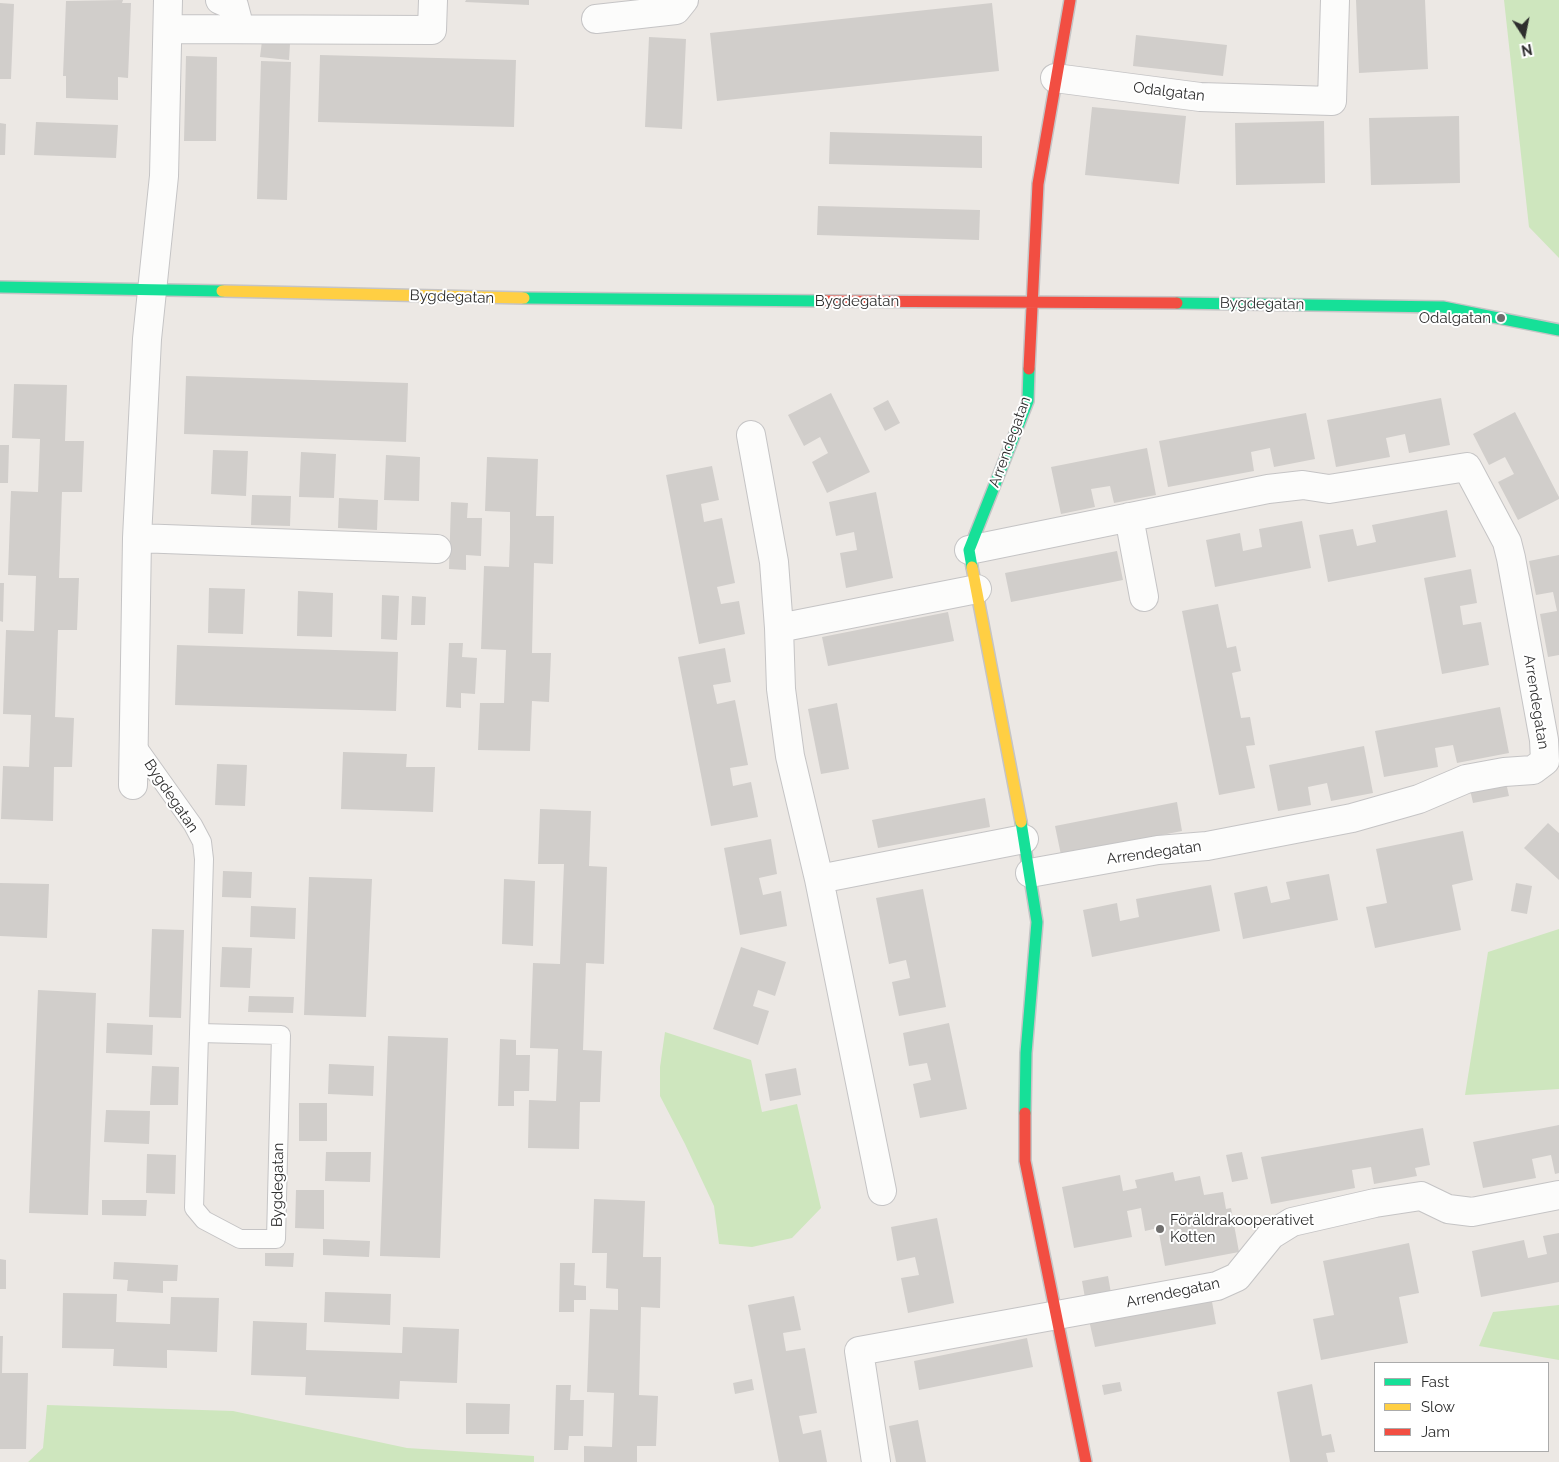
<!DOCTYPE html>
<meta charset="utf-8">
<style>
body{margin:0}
#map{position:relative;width:1559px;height:1462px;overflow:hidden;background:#ece8e4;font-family:Raleway,sans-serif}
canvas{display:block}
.legend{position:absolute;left:1374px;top:1362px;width:175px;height:90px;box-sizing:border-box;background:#fff;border:1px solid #ababab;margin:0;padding:6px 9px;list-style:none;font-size:15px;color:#2e2e2e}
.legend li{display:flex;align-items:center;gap:10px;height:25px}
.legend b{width:25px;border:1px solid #ababab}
.north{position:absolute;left:1499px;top:10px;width:50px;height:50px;-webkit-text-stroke:4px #fff;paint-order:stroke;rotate:169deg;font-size:14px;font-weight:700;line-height:20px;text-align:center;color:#2e2e2e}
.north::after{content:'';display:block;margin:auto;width:18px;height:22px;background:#2e2e2e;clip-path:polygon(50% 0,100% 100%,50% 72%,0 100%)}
</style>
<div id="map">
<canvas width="1559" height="1462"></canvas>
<ul class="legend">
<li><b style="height:6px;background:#16e098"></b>Fast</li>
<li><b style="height:6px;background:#ffcf43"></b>Slow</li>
<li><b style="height:6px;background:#f24e42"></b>Jam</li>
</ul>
<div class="north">N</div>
</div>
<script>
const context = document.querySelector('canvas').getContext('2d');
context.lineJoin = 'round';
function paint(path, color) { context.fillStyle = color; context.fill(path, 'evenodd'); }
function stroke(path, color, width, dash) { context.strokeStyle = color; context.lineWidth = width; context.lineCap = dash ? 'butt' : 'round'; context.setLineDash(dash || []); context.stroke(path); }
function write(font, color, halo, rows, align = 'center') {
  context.font = font + ' Raleway,sans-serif'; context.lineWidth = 4; context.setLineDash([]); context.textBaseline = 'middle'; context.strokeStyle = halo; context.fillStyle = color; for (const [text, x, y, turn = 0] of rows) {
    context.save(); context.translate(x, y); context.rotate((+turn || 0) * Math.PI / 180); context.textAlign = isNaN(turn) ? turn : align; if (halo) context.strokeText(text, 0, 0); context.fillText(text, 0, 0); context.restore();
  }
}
paint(new Path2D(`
 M1504,0H1559V258L1529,227Z
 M1559,929V1089L1465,1095L1488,952Z
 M665,1032L751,1060L762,1112L797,1104L821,1208L792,1238L752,1247L719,1244L714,1206L685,1144L660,1096V1067Z
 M1559,1305V1360L1479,1346L1493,1312Z
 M47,1405L233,1411L407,1448L534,1456V1462H28L43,1448Z`), '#cee6be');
paint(new Path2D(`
 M123,0L122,3H131L128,78L118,77V100L66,98V76H63L66,1Z
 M466,0H529V5L465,2Z
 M1356,0H1425L1428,69L1359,73Z
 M0,3L14,4L11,79H0Z
 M992,3L999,71L717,101L710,33Z
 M1136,35L1227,45L1223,76L1133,66Z
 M649,37L686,39L682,129L645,127Z
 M262,41L290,44L289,60L260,57Z
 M320,55L516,60L514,127L318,122Z
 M186,56L217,57L216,141H184Z
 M261,61L291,62L287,200L257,199Z
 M1092,107L1186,116L1179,184L1085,175Z
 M1459,116L1460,183L1371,185L1369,118Z
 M1324,121L1325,183L1236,185L1235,123Z
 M36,122L118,125L116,158L34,155Z
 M0,123L6,124L5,155H0Z
 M830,132L982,136V168L829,164Z
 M818,206L980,210L979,240L817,235Z
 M186,376L408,383L406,442L184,434Z
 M14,384L67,385L65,441H84L82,492H62L59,578H79L77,630H58L55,717L74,718L72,767H54L53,821L1,819L3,766L29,767L31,715L3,714L6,630L34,631L36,576L8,575L11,491L38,492L40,439L12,438Z
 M831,393L870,472L827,493L812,462L828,453L820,437L804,446L788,415Z
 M1441,398L1450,445L1409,453L1405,434L1386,438L1390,457L1336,467L1327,420Z
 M888,400L900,423L885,431L873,408Z
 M1515,412L1559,497V499L1518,520L1498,482L1514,474L1505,457L1489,465L1473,434Z
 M1306,413L1315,459L1274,467L1270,448L1251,452L1254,471L1168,487L1159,441Z
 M0,445H9L8,483H0Z
 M1147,448L1156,495L1114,503L1110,486L1091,489L1095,507L1061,514L1051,467Z
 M213,450L248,451L246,496L211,494Z
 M301,452L336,454L334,498L299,497Z
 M386,455L420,457L419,501L384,500Z
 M487,457L538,459L536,516H554L553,564L534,563L532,653H551L549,702L532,701L530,751L478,750L480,703H504L505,676L506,650L481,649L484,566L509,567L510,540V512L485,511Z
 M712,466L719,500L701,504L704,522L722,518L735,583L717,587L721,604L739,601L745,634L699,644L666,475Z
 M876,492L893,578L846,588L840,553L857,550L854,532L836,536L829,502Z
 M252,495L291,496L290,526L251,525Z
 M339,498L378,500L377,530L338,528Z
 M451,502L468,503L467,518H482L481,556L466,555V570L449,569Z
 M1447,510L1456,557L1328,582L1319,535L1353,529L1357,546L1376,542L1372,525Z
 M1302,521L1311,568L1215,587L1206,540L1240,533L1243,551L1262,547L1259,529Z
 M1117,551L1123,580L1011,602L1005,573Z
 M1559,555V655L1548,657L1540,614L1557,611L1553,592L1536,595L1529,561Z
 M1471,569L1477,603L1460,606L1463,625L1481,622L1489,665L1442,674L1424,578Z
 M0,583H4L3,622L0,621Z
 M209,588L245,589L243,634L208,633Z
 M298,591L333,593L332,637L297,636Z
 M382,595L399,596L397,640L381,639Z
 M412,596L426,597L425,625H411Z
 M1218,604L1227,648L1236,646L1241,671L1232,673L1241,718L1250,717L1255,745L1246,746L1255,788L1219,795L1182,611Z
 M948,612L954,641L828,666L822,637Z
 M449,643H463L462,657L477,658L475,694L461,693V708L446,707Z
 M177,645L398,652L396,711L175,705Z
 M725,648L731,682L713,685L717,704L735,700L748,765L730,768L733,786L751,782L758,817L711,826L678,657Z
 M837,703L849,769L821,774L808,709Z
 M1500,707L1509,753L1457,763L1453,745L1435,748L1438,767L1384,777L1375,731Z
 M1364,746L1373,793L1331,801L1327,783L1308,787L1311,805L1278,811L1269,765Z
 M343,752L407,754L406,767H435L433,812L341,809Z
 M217,764L247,765L245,806L215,805Z
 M1505,778L1509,796L1473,803L1469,785Z
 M985,798L990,827L878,848L872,820Z
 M1177,802L1182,831L1061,855L1055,826Z
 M540,809L591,811L589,866L607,867L604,964L586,963L583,1050L602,1051L600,1102H580L579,1149L528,1148L529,1100L556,1101L557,1077L558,1049L530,1048L533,963L560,964L564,864H538Z
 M1548,823L1559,833V880L1524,848Z
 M1463,831L1473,880L1452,885L1461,930L1375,948L1366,907L1387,903L1376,849Z
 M771,839L777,874L759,878L763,895L781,891L787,926L740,935L724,848Z
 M223,871L252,872L251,898L222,897Z
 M1329,874L1338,920L1243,939L1234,893L1267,886L1271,903L1290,899L1286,882Z
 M309,877L372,879L366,1017L304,1015Z
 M504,879L535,881L533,946L502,944Z
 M0,883L49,884L47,938L0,936Z
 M1516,883L1532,886L1527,914L1511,911Z
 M1211,885L1220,931L1092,957L1083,910L1117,903L1120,921L1139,917L1136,899Z
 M923,889L946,1007L899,1016L892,982L910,978L906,960L889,964L876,898Z
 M251,906L296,908L295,939L250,937Z
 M152,929L184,930L181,1018L149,1017Z
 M222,947L252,948L250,988L220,987Z
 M741,947L786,962L775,996L758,990L753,1006L769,1011L758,1045L713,1029Z
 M38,990L96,993L88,1215L29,1213Z
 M249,996L294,997L293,1013L248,1012Z
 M107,1023L153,1025L152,1055L106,1053Z
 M949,1023L967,1109L920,1118L913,1084L931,1080L927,1063L909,1066L903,1033Z
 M388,1036L448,1038L440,1258L380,1256Z
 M500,1039L516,1040V1055H530L529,1091H514V1106H498Z
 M329,1064L374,1066L373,1096L328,1094Z
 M152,1066L179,1067L178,1105H150Z
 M796,1068L801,1095L770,1101L765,1074Z
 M299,1103H327V1141H299Z
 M106,1110L150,1111L149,1144L104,1142Z
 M1559,1125V1173L1555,1174L1551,1155L1532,1159L1536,1178L1483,1188L1473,1142Z
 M1423,1128L1430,1165L1415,1168L1417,1176L1374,1184L1371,1167L1352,1170L1355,1188L1271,1204L1261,1157Z
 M326,1152H371L370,1182L325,1181Z
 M1242,1152L1248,1179L1232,1182L1226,1155Z
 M147,1154L176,1155L175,1194L146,1193Z
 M1173,1172L1175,1181L1200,1176L1204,1195L1223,1192L1226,1209L1231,1208L1239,1252L1165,1266L1158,1228L1145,1231L1141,1208L1127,1211L1132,1237L1074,1248L1062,1187L1120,1175L1123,1191L1137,1188L1135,1180Z
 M296,1190H324V1229L295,1228Z
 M594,1199L645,1201L643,1257H661L660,1308L641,1307L639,1395L658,1396L656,1446H637V1462H584V1446L612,1447L613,1421L614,1393L587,1392L590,1309L618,1310V1289L606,1288L607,1253H592Z
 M102,1200H147L146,1216L102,1215Z
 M937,1218L954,1303L908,1313L901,1278L919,1275L915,1257L897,1261L891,1227Z
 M1559,1233V1282L1481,1297L1472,1251L1524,1240L1528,1258L1547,1254L1543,1236Z
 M323,1239L370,1241L369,1257L323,1255Z
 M1409,1243L1419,1293L1399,1297L1408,1343L1321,1360L1313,1319L1334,1315L1323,1261Z
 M265,1253H294L293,1267L265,1266Z
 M0,1259L6,1260V1289H0Z
 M114,1262L178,1265L177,1281H163V1293L127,1291L128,1280L113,1279Z
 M560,1263H575L574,1285L586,1286V1300H574V1312H559Z
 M1108,1276L1111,1293L1085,1298L1082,1281Z
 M325,1292L391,1294L390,1325L324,1322Z
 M63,1293L117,1294L116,1322L170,1324L171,1297L219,1298L217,1352L167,1350V1368L113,1366L114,1349L62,1348Z
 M794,1296L801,1330L783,1333L786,1351L805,1348L817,1413L799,1416L803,1434L821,1430L827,1462H779L748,1305Z
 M1211,1296L1216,1324L1095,1347L1089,1320Z
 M253,1321L307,1323L306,1350L402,1353L403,1327L459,1329L457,1383L400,1381L399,1399L305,1395L306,1377L251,1375Z
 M0,1336H3L2,1373H28L26,1449H0Z
 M1027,1338L1033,1367L919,1390L914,1361Z
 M752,1379L754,1390L735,1394L733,1383Z
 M1120,1382L1122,1391L1104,1395L1102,1385Z
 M1312,1384L1322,1436L1331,1434L1335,1452L1326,1453L1328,1462H1290L1277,1392Z
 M556,1385H571L570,1400H584L583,1436H569L568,1450H554Z
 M466,1403L510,1404L509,1434H466Z
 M918,1420L926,1462H896L889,1426Z`), '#d1cecb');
const lane = new Path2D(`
 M134,742L193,825L202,842L204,859L194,1208L204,1220L240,1239H276L281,1035L199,1033`);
const street = new Path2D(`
 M220,0L234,6L240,29
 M596,19L676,10L684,0
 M168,29L432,30L433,0
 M1055,78L1200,97L1332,101L1335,0
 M751,435L774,562L779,628
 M1129,517L1144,597
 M137,538L437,549
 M969,550L1268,489L1303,485L1329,489L1467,467L1507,542L1511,558L1544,740L1545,761L1533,770L1504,772L1466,779L1419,799L1352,818L1207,846L1158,850L1030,873
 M977,589L779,628L781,689L790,756L819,879L1024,839
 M133,785L137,538L147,339L164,176L168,0
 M819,879L882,1191
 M876,1462L859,1351L1217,1286L1237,1277L1271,1235L1292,1222L1375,1203L1421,1196L1448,1209L1472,1212L1559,1195`);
const fast = new Path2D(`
 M0,287L222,291
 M524,298L824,301
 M1177,303L1443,307L1559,330
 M972,567L969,550L1028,401L1029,369
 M1021,822L1037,922L1026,1053L1025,1113`);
const slow = new Path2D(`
 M222,291L524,298
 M972,567L1021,822`);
const jam = new Path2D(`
 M824,301L1177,303
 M1029,369L1038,184L1070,0
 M1025,1113V1161L1086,1462`);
stroke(lane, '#c5c4c5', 20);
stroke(street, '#c5c4c5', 30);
stroke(fast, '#c5c4c5', 14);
stroke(slow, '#c5c4c5', 14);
stroke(jam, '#c5c4c5', 14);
stroke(lane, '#fcfcfb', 18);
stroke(street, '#fcfcfb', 28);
stroke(fast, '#16e098', 11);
stroke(slow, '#ffcf43', 11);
stroke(jam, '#f24e42', 11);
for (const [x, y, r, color] of [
 [1501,318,5,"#706f6e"],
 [1160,1229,5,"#706f6e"]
]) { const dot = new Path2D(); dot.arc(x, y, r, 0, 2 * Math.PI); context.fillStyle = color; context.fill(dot); stroke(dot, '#fff', 2); }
write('15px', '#2e2e2e', '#fff', [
 ["Odalgatan",1169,92,7],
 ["Bygdegatan",452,297,2],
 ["Bygdegatan",857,301],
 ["Bygdegatan",1262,304,1],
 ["Arrendegatan",1010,442,-70],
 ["Arrendegatan",1536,702,81],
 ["Bygdegatan",171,796,56],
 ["Arrendegatan",1154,853,-8],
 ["Bygdegatan",278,1185,-89],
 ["Arrendegatan",1173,1293,-12]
]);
write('15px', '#2e2e2e', '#fff', [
 ["Odalgatan",1491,318],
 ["Föräldrakooperativet",1170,1220,"left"],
 ["Kotten",1170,1237,"left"]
], 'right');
</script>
